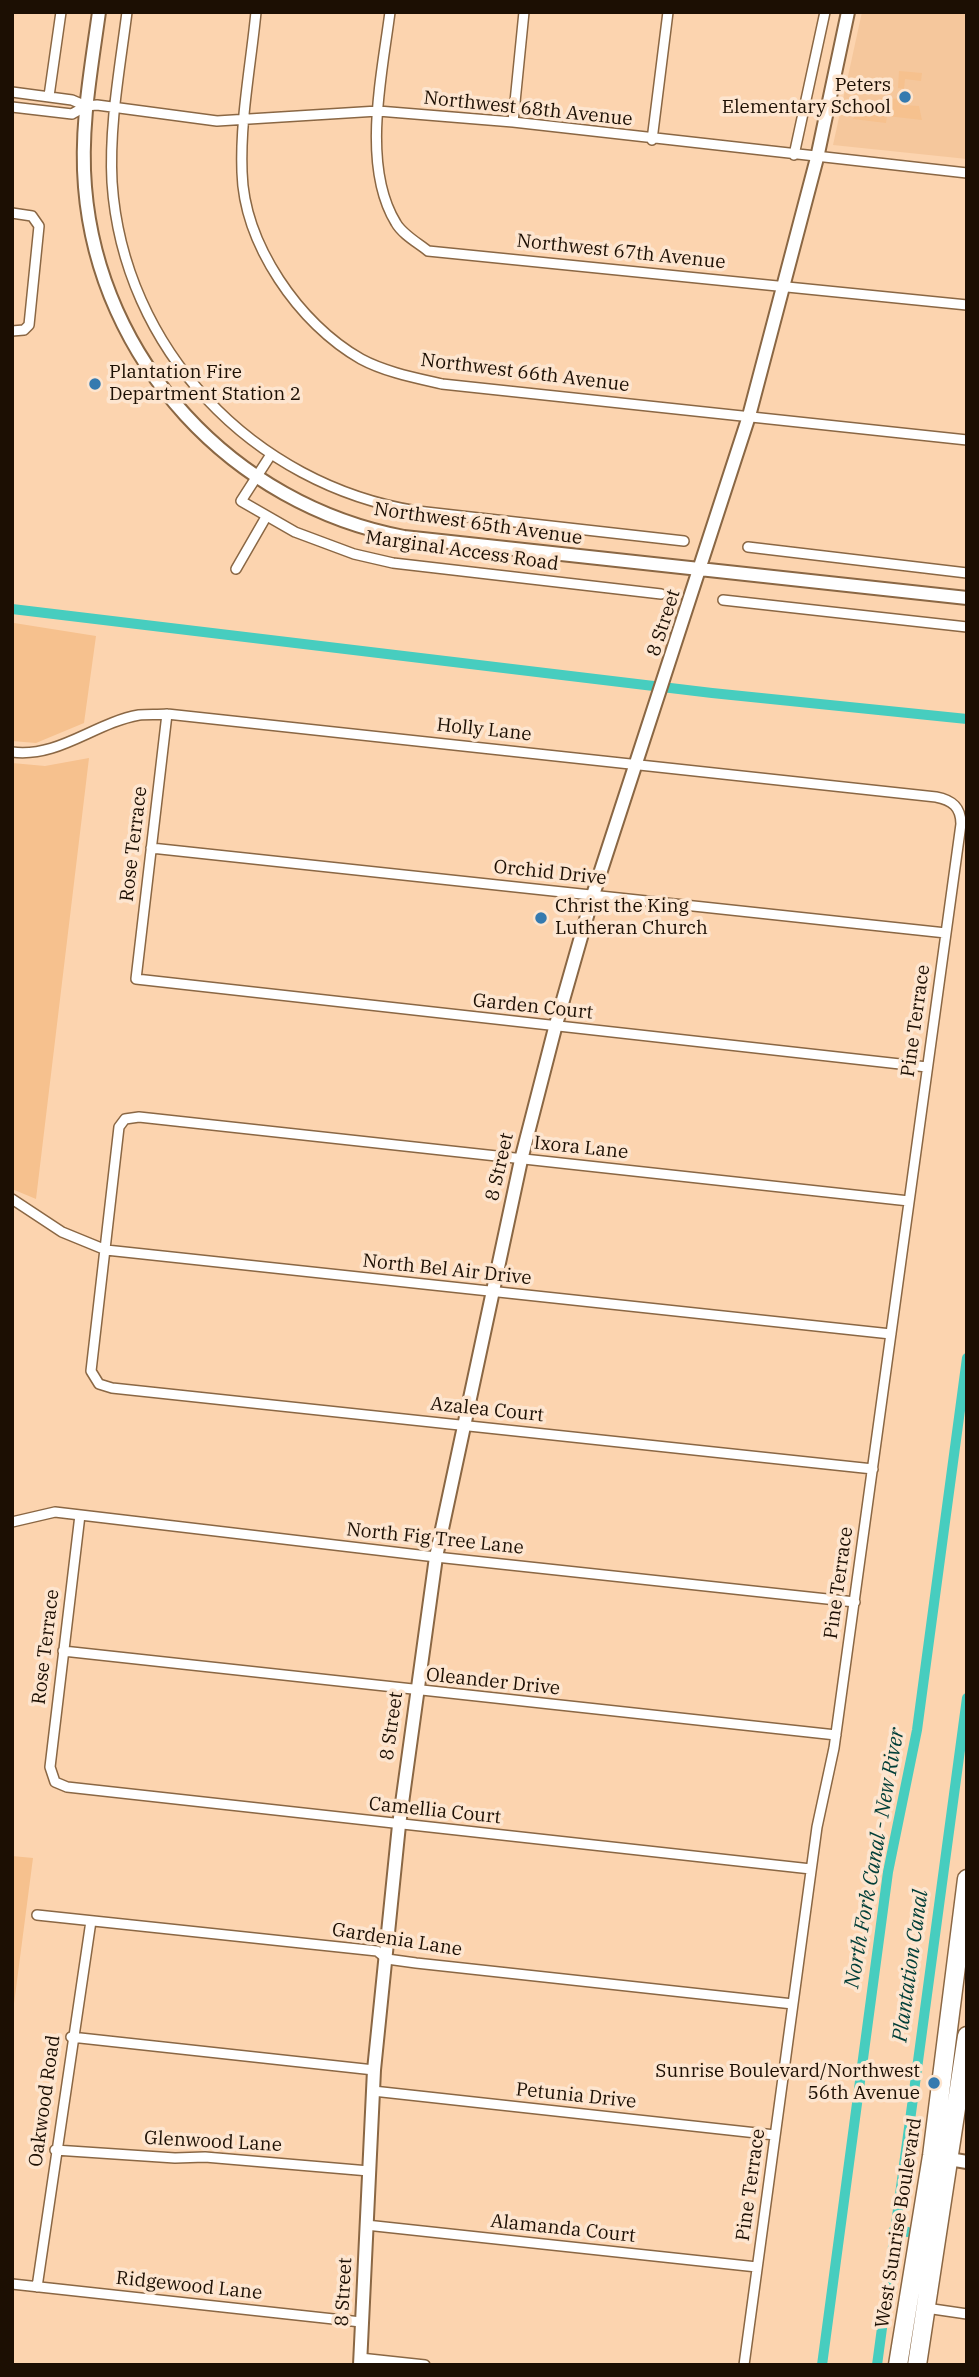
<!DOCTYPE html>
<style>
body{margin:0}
#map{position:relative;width:979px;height:2377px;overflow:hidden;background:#fcd4af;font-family:"IBM Plex Serif",serif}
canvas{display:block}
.frame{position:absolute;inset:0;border:14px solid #1c0f03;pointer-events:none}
</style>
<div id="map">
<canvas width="979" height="2377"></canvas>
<div class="frame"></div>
</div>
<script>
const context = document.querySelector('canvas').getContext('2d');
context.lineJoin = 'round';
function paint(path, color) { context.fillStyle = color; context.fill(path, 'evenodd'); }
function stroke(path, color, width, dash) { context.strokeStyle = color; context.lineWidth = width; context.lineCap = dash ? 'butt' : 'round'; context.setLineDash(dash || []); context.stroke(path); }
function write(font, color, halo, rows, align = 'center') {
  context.font = font + ' "IBM Plex Serif",serif'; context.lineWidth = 7; context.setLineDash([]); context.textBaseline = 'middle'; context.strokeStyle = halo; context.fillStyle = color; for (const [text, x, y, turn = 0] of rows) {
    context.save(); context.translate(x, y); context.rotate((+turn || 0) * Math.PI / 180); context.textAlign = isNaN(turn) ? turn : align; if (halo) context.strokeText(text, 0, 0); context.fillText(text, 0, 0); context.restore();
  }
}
paint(new Path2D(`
 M862,12H967V159L833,145Z`), '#f5c79c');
paint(new Path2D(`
 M899,71L922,73L921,81L905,79L904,89L898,88Z
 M882,98L903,99L902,105L919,106L922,120L887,116L886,123L853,119L861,107Z
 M14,623L96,636L84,723L36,743L12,741Z
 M89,758L36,1199L12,1189V763L45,766Z
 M12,1856L33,1858L12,2019Z`), '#f6c18e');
stroke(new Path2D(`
 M12,609L712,693L967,719
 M894,2230L908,2232
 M822,2365L888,1872L917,1730L967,1358
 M877,2365L967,1698`), '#47cdbf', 10);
const street = new Path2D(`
 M127,12C120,68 109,125 112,182C123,349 253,485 417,511L684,541
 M256,12C251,64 240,119 242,172C244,244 299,324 361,359C385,372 416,378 442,384L967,440
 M390,12C382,75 361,166 396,223C402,234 418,243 428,251L967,305
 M12,92L72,100L86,106
 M49,96L61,12
 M12,107L72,114L86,106L97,105L217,121L378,111L513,122L967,173
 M513,122L524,12
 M652,140L668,12
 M794,155L825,12
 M12,213L32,216L39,226L29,325L24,330L12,331
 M270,456L241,501L295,532L354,554L393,563L661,594
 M748,547L967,573
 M236,569L266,517
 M723,600L967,627
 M167,714L136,979L927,1067
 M12,752C59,758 94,723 139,715C148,714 158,715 167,714L936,797C952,800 961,807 961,824L834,1748L817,1827L744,2365
 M151,848L946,933
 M12,1199L62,1232L106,1250L891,1334
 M873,1469L112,1388L99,1384L91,1371L119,1127L125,1119L139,1117L909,1201
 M80,1515L50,1767L55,1782L67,1787L811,1869
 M12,1522L55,1512L436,1557L855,1602
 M63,1651L836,1735
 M37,1915L377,1951L387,1959L416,1963L793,2004
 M71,2037L374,2070
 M373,2091L775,2135
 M55,2150L175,2158L205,2157L369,2171
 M366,2225L757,2267
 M12,2284L361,2322
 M37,2287L91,1921
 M926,2308L967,2314
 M360,2358L425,2365`);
const secondary = new Path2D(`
 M99,12C91,70 80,128 85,187C99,361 233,505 404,537L967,598
 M943,2158L967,2162
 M360,2365L374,2070L399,1825L436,1557L521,1160L555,1028L593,895L749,416L817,158L848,12`);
const highway = new Path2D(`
 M898,2365L932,2156L967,1879
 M917,2365L967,2036`);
stroke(street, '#8a6744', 12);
stroke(secondary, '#8a6744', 16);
stroke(highway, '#8a6744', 21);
stroke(street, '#fff', 9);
stroke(secondary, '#fff', 12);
stroke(highway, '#fff', 18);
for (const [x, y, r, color] of [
 [905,97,7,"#357aaf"],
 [95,384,7,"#357aaf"],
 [541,918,7,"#357aaf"],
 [934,2083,7,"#357aaf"]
]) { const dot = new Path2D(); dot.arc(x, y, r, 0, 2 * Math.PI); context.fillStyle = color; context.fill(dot); stroke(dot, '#fde5cf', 2.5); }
write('19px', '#1c0f03', '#fde5cf', [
 ["Peters",891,86],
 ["Elementary School",891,108],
 ["Plantation Fire",109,373,"left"],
 ["Department Station 2",109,395,"left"],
 ["Christ the King",555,907,"left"],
 ["Lutheran Church",555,929,"left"],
 ["Sunrise Boulevard/Northwest",920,2072],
 ["56th Avenue",920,2094]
], 'right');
write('19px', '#1c0f03', '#fde5cf', [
 ["Northwest 68th Avenue",528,109,6],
 ["Northwest 67th Avenue",621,252,6],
 ["Northwest 66th Avenue",525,373,7],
 ["Northwest 65th Avenue",478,524,8],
 ["Marginal Access Road",462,551,8],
 ["8 Street",664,623,-72],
 ["Holly Lane",484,730,6],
 ["Rose Terrace",134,844,-83],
 ["Orchid Drive",550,873,6],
 ["Garden Court",533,1007,6],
 ["Pine Terrace",916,1021,-82],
 ["Ixora Lane",581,1148,6],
 ["8 Street",500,1167,-77],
 ["North Bel Air Drive",447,1270,6],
 ["Azalea Court",487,1410,6],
 ["North Fig Tree Lane",435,1539,6],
 ["Pine Terrace",839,1583,-82],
 ["Rose Terrace",46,1647,-83],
 ["Oleander Drive",493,1682,6],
 ["8 Street",392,1726,-82],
 ["Camellia Court",435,1811,6],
 ["Gardenia Lane",397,1940,9],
 ["Petunia Drive",576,2096,6],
 ["Oakwood Road",45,2101,-82],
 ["Glenwood Lane",213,2142,3],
 ["Pine Terrace",751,2185,-82],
 ["West Sunrise Boulevard",899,2223,-81],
 ["Alamanda Court",563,2229,6],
 ["Ridgewood Lane",189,2286,6],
 ["8 Street",344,2292,-87]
]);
write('italic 21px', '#003e38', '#fde5cf', [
 ["North Fork Canal - New River",875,1858,-80],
 ["Plantation Canal",911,1966,-82]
]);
</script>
